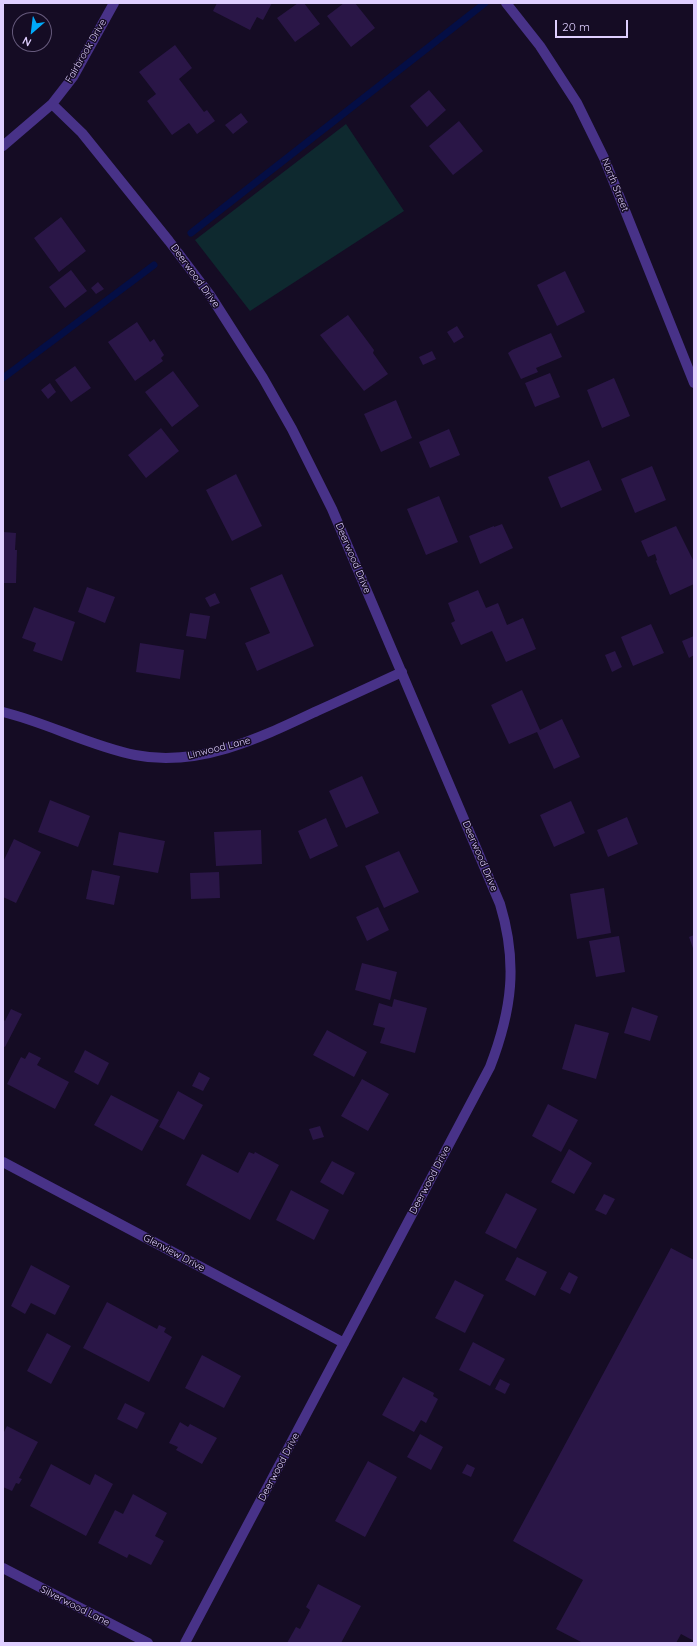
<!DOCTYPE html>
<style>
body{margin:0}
#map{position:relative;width:697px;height:1646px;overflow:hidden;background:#150c24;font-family:Quicksand,sans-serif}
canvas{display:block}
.frame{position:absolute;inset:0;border:4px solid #dfcfff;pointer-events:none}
.north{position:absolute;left:12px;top:12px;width:40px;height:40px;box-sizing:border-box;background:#150c24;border:1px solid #665a7c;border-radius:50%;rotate:208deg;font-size:11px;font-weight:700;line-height:16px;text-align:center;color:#dfcfff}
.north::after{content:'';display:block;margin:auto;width:14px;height:18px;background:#00aafa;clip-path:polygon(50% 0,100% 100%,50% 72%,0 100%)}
.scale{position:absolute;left:555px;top:20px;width:73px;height:18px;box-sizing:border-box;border:2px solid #dfcfff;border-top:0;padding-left:5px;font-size:12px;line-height:14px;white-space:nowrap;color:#dfcfff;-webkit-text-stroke:3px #150c24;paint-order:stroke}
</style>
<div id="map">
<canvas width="697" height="1646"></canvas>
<div class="frame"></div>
<div class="north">N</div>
<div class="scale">20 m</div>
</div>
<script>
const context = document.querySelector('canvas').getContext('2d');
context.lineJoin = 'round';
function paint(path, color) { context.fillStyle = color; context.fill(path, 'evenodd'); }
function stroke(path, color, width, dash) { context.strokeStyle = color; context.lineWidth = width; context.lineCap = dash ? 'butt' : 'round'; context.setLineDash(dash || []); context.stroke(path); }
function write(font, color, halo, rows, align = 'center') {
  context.font = font + ' Quicksand,sans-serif'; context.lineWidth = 3; context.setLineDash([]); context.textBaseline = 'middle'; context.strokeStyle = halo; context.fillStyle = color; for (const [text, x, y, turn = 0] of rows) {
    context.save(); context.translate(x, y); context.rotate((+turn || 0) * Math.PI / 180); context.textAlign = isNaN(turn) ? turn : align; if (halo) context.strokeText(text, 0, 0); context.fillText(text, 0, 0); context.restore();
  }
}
paint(new Path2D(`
 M346,124L404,211L250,311L195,240Z`), '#0e292f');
stroke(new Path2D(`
 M191,233L485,3
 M3,378L154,265`), '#040e45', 7);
paint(new Path2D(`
 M217,3L240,4L272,3L263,20L257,17L250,30L213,11Z
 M298,3H304L320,24L295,42L277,18Z
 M344,3H355L375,28L351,47L327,16Z
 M175,45L192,68L179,79L204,112L207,110L215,121L197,134L189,123L172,135L147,101L156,94L139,72Z
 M429,90L446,110L427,127L410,106Z
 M241,113L248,122L233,134L225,125Z
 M459,121L483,151L453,175L429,146Z
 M61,217L86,251L59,272L34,238Z
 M71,270L87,291L65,308L49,287Z
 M565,271L585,312L557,326L537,285Z
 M98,282L104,289L96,294L91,288Z
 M348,315L374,350L373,353L388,374L364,391L320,335Z
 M137,322L150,342L154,339L164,355L161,358L163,361L135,381L108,342Z
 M457,326L464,337L454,343L447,332Z
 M551,333L562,357L536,368L538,372L521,379L508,353L512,350Z
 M432,351L436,359L423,365L419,357Z
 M75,366L91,388L71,402L55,380Z
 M173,371L199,406L172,427L145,392Z
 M550,373L560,397L535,407L525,383Z
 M614,378L630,416L602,428L587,390Z
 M50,383L56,392L48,399L41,390Z
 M396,400L412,438L381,452L364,414Z
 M161,428L179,451L146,478L128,455Z
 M449,429L460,455L430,468L419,442Z
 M589,460L602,490L561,508L548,477Z
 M652,466L666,500L635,513L621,479Z
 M236,474L262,526L232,541L206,490Z
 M439,496L458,542L426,555L407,509Z
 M502,524L513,548L480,564L469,536L494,526V527Z
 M676,526L694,562V584L670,595L656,561L657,560L655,554L648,557L641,541Z
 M3,532L16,533L15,550H17L16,583H3Z
 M282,574L314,646L257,671L245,643L270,633L250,588Z
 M87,587L115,597L105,623L78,612Z
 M478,590L486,608L498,603L507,625L523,618L536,649L506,662L492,631L461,645L451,623L455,621L448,603Z
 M215,593L220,603L210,607L205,598Z
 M34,607L75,622L62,661L33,651L36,643L22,638Z
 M190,613L210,616L206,639L186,636Z
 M651,624L664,653L633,666L621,637Z
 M694,636V655L689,658L682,641Z
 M140,643L184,650L180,679L136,672Z
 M615,651L622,667L612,672L605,655Z
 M522,690L540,730L562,719L580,757L554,769L537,732L509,744L491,705Z
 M362,776L379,813L346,828L329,791Z
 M50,800L90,816L78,847L38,832Z
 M571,801L585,833L554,847L540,815Z
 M627,817L638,844L608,857L597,830Z
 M326,818L338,846L310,859L298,831Z
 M261,830L262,864L216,866L214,832Z
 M119,832L165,841L158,873L113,865Z
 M14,839L41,852L16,903L3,897V862Z
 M399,851L419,892L384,908L365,866Z
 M92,870L120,876L114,905L86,899Z
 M219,872L220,898L191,899L190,873Z
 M604,888L611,933L577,939L570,894Z
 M378,907L389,930L367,941L356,917Z
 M694,935V951L689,937Z
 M619,936L625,972L596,977L589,941Z
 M362,963L397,972L390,1000L355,990Z
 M394,999L427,1008L415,1053L380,1043L385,1028L373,1025L379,1003L392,1007Z
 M632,1007L658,1016L650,1041L624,1033Z
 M11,1009L22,1014L5,1047L3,1046V1019L5,1021Z
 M575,1024L609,1033L596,1079L562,1069Z
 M327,1030L367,1052L354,1077L313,1055Z
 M85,1050L109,1063L98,1085L74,1072Z
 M29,1052L41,1058L37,1065L69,1082L55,1109L7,1084L21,1057L25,1059Z
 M199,1072L210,1078L203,1091L192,1086Z
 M362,1079L389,1094L368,1131L341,1116Z
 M178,1091L203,1105L184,1140L159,1127Z
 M111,1095L159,1120L142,1151L94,1125Z
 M548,1104L578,1120L561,1152L532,1136Z
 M320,1126L324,1137L313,1140L309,1129Z
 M569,1149L592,1163L574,1194L551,1182Z
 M249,1152L254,1154L255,1152L279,1165L250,1220L186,1185L202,1154L238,1173Z
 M332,1161L355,1173L343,1195L320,1182Z
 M291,1190L329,1210L314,1240L276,1220Z
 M506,1193L537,1209L516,1249L485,1233Z
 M604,1194L615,1199L606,1215L595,1210Z
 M671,1248L694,1260V1641L681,1634L676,1643H583L556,1629L583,1580L513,1541Z
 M517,1257L547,1272L535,1296L505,1280Z
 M31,1265L70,1286L55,1315L31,1303L25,1314L11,1306Z
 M569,1272L578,1277L570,1294L560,1289Z
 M455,1280L484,1295L465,1333L435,1318Z
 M107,1302L157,1329L159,1325L166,1328L164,1332L172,1337L149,1382L83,1348Z
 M47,1333L71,1346L51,1384L27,1371Z
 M473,1342L505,1359L490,1386L459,1370Z
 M202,1355L241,1376L224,1408L185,1388Z
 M403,1377L434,1393L433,1396L438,1399L426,1423L421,1420L414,1432L382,1415Z
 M500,1379L510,1384L505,1394L495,1389Z
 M125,1403L145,1413L137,1429L117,1419Z
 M180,1422L188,1427L190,1424L217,1438L202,1464L176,1450L178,1447L169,1443Z
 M7,1426L38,1442L19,1478L22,1479L19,1484L16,1483L12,1491L3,1487V1434Z
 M420,1434L443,1447L431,1470L407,1457Z
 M368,1461L397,1477L365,1537L335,1521Z
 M51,1464L90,1485L95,1474L113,1484L86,1536L30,1506Z
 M467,1464L475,1468L471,1477L462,1473Z
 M133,1494L167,1513L155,1536L164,1541L151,1565L129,1554L127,1558L98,1543L115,1510L123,1514Z
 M318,1584L361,1606L341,1643H287L296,1627L300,1629L310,1610L306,1607Z`), '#2a1647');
stroke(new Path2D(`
 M506,3L540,46L577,103L604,158L694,383
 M52,104L82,133L169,241L210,295L263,378L292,429L332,509L500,904C518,963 512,1010 490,1067L185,1643
 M3,146L52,104L73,77L114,3
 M3,712C48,723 90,746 135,755C199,768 262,737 317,711C346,698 374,685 402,672
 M3,1162L344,1343
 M3,1568L148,1643`), '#483288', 10);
write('10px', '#dfcfff', '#150c24', [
 ["Fairbrook Drive",86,51,-60],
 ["North Street",615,185,68],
 ["Deerwood Drive",195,276,54],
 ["Deerwood Drive",353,558,67],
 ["Linwood Lane",219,748,-14],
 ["Deerwood Drive",480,856,67],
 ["Deerwood Drive",430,1180,-62],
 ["Glenview Drive",174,1253,28],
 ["Deerwood Drive",279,1467,-62],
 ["Silverwood Lane",75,1606,27]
]);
</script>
